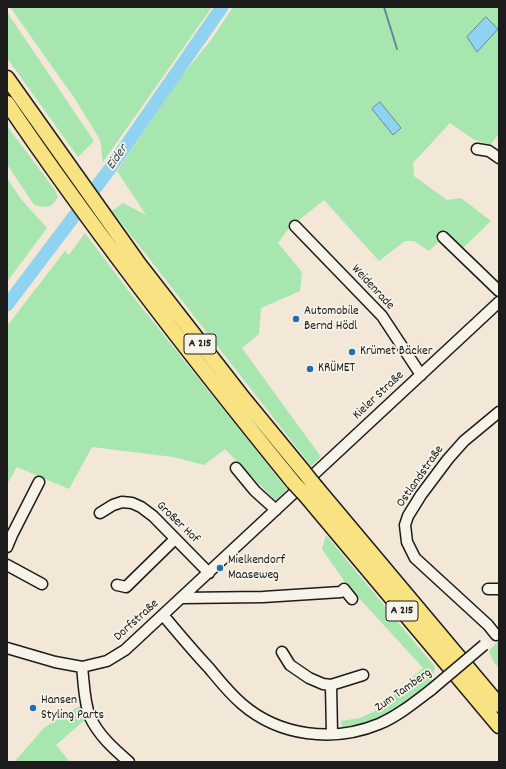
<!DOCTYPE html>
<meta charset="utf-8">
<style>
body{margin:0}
#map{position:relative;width:506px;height:769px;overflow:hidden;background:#f3e7d7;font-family:Dekko,sans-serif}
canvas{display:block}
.frame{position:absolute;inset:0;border:8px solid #1c1c1c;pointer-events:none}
</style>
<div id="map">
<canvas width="506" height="769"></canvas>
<div class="frame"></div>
</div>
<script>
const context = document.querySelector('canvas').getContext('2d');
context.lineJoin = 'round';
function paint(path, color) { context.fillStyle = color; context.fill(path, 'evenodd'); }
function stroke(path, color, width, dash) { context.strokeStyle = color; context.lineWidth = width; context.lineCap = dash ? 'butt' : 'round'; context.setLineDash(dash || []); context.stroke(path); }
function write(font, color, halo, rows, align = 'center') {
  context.font = font + ' Dekko,sans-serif'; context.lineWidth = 3.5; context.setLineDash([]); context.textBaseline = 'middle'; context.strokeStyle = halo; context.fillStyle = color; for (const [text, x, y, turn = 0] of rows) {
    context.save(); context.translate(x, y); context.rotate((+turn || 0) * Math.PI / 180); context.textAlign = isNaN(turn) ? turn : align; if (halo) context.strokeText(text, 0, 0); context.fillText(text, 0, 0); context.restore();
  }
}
paint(new Path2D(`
 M10,7H212L103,162C101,153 102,145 99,138L75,99Z
 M233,7H499V134L490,145L473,139L450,123L413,163L414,176L447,200L461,198L491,221L461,250L442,239L429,251L414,241H405L379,261L324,200L289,228L278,243L302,272L300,291L261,308L259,334L242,348L321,457L311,466L112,211L123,203L146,215L117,171L181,77L211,40ZM380,102L401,128L393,135L372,109Z
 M7,12L94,141L78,157L7,58Z
 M7,126L55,190L58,197C51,209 46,208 34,205L7,164Z
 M7,178L21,199L47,228L7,282Z
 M85,233L134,298L287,489L276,501L225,449L204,465L173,457L92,447L69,489L17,467L7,484V326L65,251L69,255Z
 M326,535L435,667L432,681C414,700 389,718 364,725C357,727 349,728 342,729L341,721L360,718L377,710L423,668L347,585L322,549Z
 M499,640V668L493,661L489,651Z
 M83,704L87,718L56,745L70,762H14L45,727Z`), '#a7e7af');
const water = new Path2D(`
 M486,17L498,29L477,52L467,37Z
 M380,102L401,128L393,135L372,109Z`);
paint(water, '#8fd3f0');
stroke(water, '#618a9b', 1);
stroke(new Path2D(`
 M384,7L397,49`), '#618a9b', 2);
stroke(new Path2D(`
 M7,305L109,170L222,7`), '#8fd3f0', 13);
const minor = new Path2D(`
 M477,149L489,151L499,158
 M295,226L382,316L421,375
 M443,237L499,291
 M236,468L255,491L276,510
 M100,513L113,505L122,502L132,503L141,507L153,516L209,573
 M7,547L12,535L39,482
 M7,565L42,584
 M117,585L126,587L175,539
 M488,589H499
 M182,598L263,597L341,592L344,589L352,599
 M163,615C178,633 193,651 209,668C219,680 229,693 242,704C279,736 333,743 379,724C398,716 415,702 432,689
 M496,635L488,625L415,558L407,542L405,525L408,516L421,495L448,459L464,441L499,412
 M7,648L55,662L82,667L107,661L125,650L499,302
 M282,652L290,665L309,678L323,684L331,685L363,675
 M82,667C84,683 84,702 90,717C99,736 114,749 129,762
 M331,685L332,734`);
const highway = new Path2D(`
 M7,78L139,264L244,399L304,472
 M7,103C96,234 193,359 293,482
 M316,487L499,705
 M306,496L499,726`);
stroke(minor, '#1c1c1c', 13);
stroke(highway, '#1c1c1c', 17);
stroke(minor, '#f7f3e8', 10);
stroke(highway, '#f8e281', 14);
const minorBridge = new Path2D(`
 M432,689L484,645`);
const highwayBridge = new Path2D(`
 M304,472L316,487
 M293,482L306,496`);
stroke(minorBridge, '#1c1c1c', 13, []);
stroke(highwayBridge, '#1c1c1c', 17, []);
stroke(minorBridge, '#f7f3e8', 10);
stroke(highwayBridge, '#f8e281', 14);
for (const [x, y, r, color] of [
 [296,319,4,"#1f6fb2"],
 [352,352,4,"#1f6fb2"],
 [310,369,4,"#1f6fb2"],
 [220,568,4,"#1f6fb2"],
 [33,708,4,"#1f6fb2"]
]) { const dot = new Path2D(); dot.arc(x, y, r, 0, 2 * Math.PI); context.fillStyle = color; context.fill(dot); stroke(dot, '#f7f3e8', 1.5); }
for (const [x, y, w] of [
 [200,344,32],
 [402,611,32]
]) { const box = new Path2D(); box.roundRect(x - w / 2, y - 10, w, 20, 3); context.fillStyle = '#f7f3e8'; context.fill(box); stroke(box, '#1c1c1c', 1); }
write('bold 12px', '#1c1c1c', null, [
 ["A 215",200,344],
 ["A 215",402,611]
]);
write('13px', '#1c1c1c', '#f7f3e8', [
 ["Weidenrade",372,288,47],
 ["Kieler Straße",379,396,-43],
 ["Ostlandstraße",421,477,-55],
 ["Großer Hof",177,523,44],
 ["Dorfstraße",137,621,-42],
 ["Zum Tamberg",404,691,-35]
]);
write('13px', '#1c1c1c', '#f7f3e8', [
 ["Automobile",304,312],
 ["Bernd Hödl",304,327],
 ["Krümet Bäcker",360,352],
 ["KRÜMET",318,369],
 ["Mielkendorf",228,561],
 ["Maaseweg",228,576],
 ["Hansen",41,701],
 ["Styling Parts",41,716]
], 'left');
write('italic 14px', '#3e535c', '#f7f3e8', [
 ["Eider",118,158,-55]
]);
</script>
